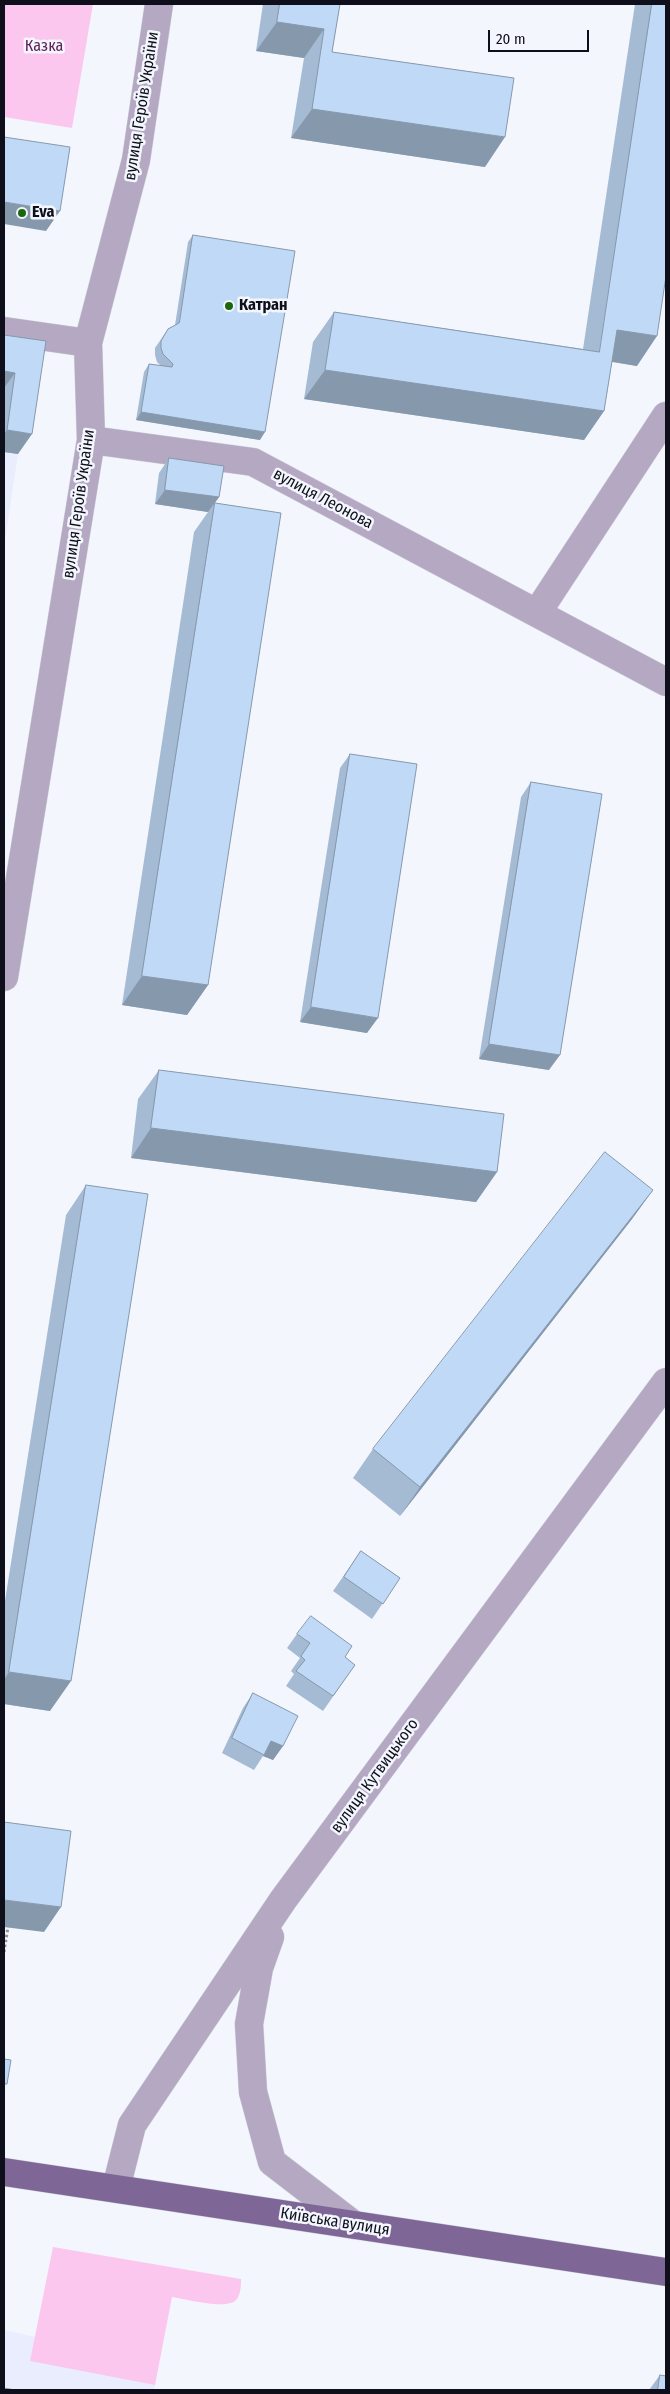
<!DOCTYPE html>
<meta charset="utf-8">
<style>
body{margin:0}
#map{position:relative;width:670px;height:2394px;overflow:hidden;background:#f4f6fd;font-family:"Fira Sans Condensed",sans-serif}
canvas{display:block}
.frame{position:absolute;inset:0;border:5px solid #0e0f1b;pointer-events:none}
.scale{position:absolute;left:488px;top:30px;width:101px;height:22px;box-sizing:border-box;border:2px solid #0e0f1b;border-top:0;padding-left:6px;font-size:15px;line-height:18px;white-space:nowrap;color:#0e0f1b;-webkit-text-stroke:4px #f4f6fd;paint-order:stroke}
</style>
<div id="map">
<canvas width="670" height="2394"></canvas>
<div class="frame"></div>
<div class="scale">20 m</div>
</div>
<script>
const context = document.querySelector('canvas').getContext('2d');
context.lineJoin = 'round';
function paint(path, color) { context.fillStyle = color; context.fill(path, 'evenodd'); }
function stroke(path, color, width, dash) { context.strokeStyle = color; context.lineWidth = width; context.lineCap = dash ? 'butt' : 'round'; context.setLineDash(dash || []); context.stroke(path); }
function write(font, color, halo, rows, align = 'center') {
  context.font = font + ' "Fira Sans Condensed",sans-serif'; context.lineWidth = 5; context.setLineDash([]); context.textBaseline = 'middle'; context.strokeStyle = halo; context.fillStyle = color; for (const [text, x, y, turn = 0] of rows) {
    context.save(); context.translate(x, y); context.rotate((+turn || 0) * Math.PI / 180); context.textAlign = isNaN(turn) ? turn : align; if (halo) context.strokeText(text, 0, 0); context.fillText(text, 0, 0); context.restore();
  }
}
paint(new Path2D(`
 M4,452L18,454L4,547Z
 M4,2330L159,2364L154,2390H4Z`), '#eaedfe');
paint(new Path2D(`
 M4,4H93L72,128L4,117Z
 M53,2247L241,2279C241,2285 241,2293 237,2299C229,2311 186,2299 172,2297L155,2385L30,2361Z`), '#fbc7ef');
const minor = new Path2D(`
 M4,331L88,343
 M91,440L253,462L666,682
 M537,613L666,416
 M4,977L91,440L88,343L136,160L159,4`);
const tertiary = new Path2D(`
 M270,1937L259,1968L249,2024L253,2092L272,2162L354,2225
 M116,2188L132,2125L283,1900L666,1382`);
const primary = new Path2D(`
 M4,2172L666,2272`);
stroke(minor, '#cfd1d9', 29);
stroke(tertiary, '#cfd1d9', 29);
stroke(primary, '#cfd1d9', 29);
stroke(new Path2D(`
 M4,1952L8,1927`), '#90919b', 3, [2.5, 2.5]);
stroke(minor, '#b5a8c3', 28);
stroke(tertiary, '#b5a8c3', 28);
stroke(primary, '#7e6796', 28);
paint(new Path2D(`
 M263,4H340L332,52L485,167L291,138L304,58L256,51Z
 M635,4H666L637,366L612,362L604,411L584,440L304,399L313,342L334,312L583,349Z
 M193,235L260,440L136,420L144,372L149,364L161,366L157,362L155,355V348L168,329L175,325L188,242Z
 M4,335L46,341L18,454L4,452Z
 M169,458L219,497L215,503L208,985L187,1015L122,1005L194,532L208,512L155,504L159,473Z
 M350,754L367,1033L300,1022L340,768Z
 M531,782L549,1070L479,1059L521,797Z
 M159,1070L497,1172L476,1202L131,1158L138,1099Z
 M86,1185L50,1711L4,1704V1607L66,1215Z
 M653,1190L632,1219L400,1516L353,1478L373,1449Z
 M361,1551L400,1578L372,1619L333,1591Z
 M297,1634L345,1657L355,1665L323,1711L286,1686L294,1674L291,1671L300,1658L287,1648Z
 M253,1693L283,1746L273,1760L263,1756L254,1770L222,1753L243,1708Z
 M660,2375L666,2390H649Z`), '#a5bbd4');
paint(new Path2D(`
 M277,22L324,29L304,58L256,51Z
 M312,109L505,137L485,167L291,138Z
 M4,202L60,211L46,231L4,224Z
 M617,330L657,336L637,366L596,359Z
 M325,370L604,411L584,440L304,399Z
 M4,371L15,373L4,388Z
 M141,412L265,432L260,440L136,420Z
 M7,430L32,434L18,454L4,452V434Z
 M165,490L219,497L208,512L155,504Z
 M142,976L208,985L187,1015L122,1005Z
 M311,1007L378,1018L367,1033L300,1022Z
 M489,1044L560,1055L549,1070L479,1059Z
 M151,1128L497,1172L476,1202L131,1158Z
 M653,1190L632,1219L400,1516L420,1487Z
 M9,1672L71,1681L50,1711L4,1704V1680Z
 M271,1741L283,1746L273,1760L263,1756Z
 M4,1900L61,1907L44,1932L4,1927Z`), '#8698ac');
const building = new Path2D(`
 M280,4H340L332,52L514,78L505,137L312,109L324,29L277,22Z
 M652,4H666V276L657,336L617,330L604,411L325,370L334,312L599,352Z
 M4,137L70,147L60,211L4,202Z
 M193,235L295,251L265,432L141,412L149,364L172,367L173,364L163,354L161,348V341L168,329L179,323Z
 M4,335L46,341L32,434L7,430L15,373L4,371Z
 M169,458L224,466L219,497L165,490Z
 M215,503L281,513L208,985L142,976Z
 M350,754L417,764L378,1018L311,1007Z
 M531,782L602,794L560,1055L489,1044Z
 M159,1070L504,1114L497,1172L151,1128Z
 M605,1152L653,1190L420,1487L373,1449Z
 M86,1185L148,1194L71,1681L9,1672Z
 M361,1551L400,1578L383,1604L344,1577Z
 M311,1616L352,1646L345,1657L355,1665L333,1696L296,1671L305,1660L301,1656L310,1643L297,1634Z
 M253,1693L298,1716L283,1746L271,1741L264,1755L232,1738Z
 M4,1822L71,1831L61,1907L4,1900Z
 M4,2059L11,2060L7,2084H4Z
 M660,2375L666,2376V2390H658Z
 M4,2388L15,2390H4Z`);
paint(building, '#c0d9f6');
stroke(building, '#8698ac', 1);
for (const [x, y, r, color] of [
 [22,213,5,"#19690c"],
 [229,306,5,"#19690c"]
]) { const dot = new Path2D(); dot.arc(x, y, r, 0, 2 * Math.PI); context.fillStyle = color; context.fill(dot); stroke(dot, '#f4f6fd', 2); }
write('16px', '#601e56', '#f4f6fd', [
 ["Казка",44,47]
]);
write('16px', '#0e0f1b', '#f4f6fd', [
 ["вулиця Героїв України",142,106,-81],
 ["вулиця Леонова",323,499,28],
 ["вулиця Героїв України",79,504,-82],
 ["вулиця Кутвицького",375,1776,-54],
 ["Київська вулиця",335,2222,9]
]);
write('bold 16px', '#0e0f1b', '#f4f6fd', [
 ["Eva",32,213],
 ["Катран",239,306]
], 'left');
</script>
